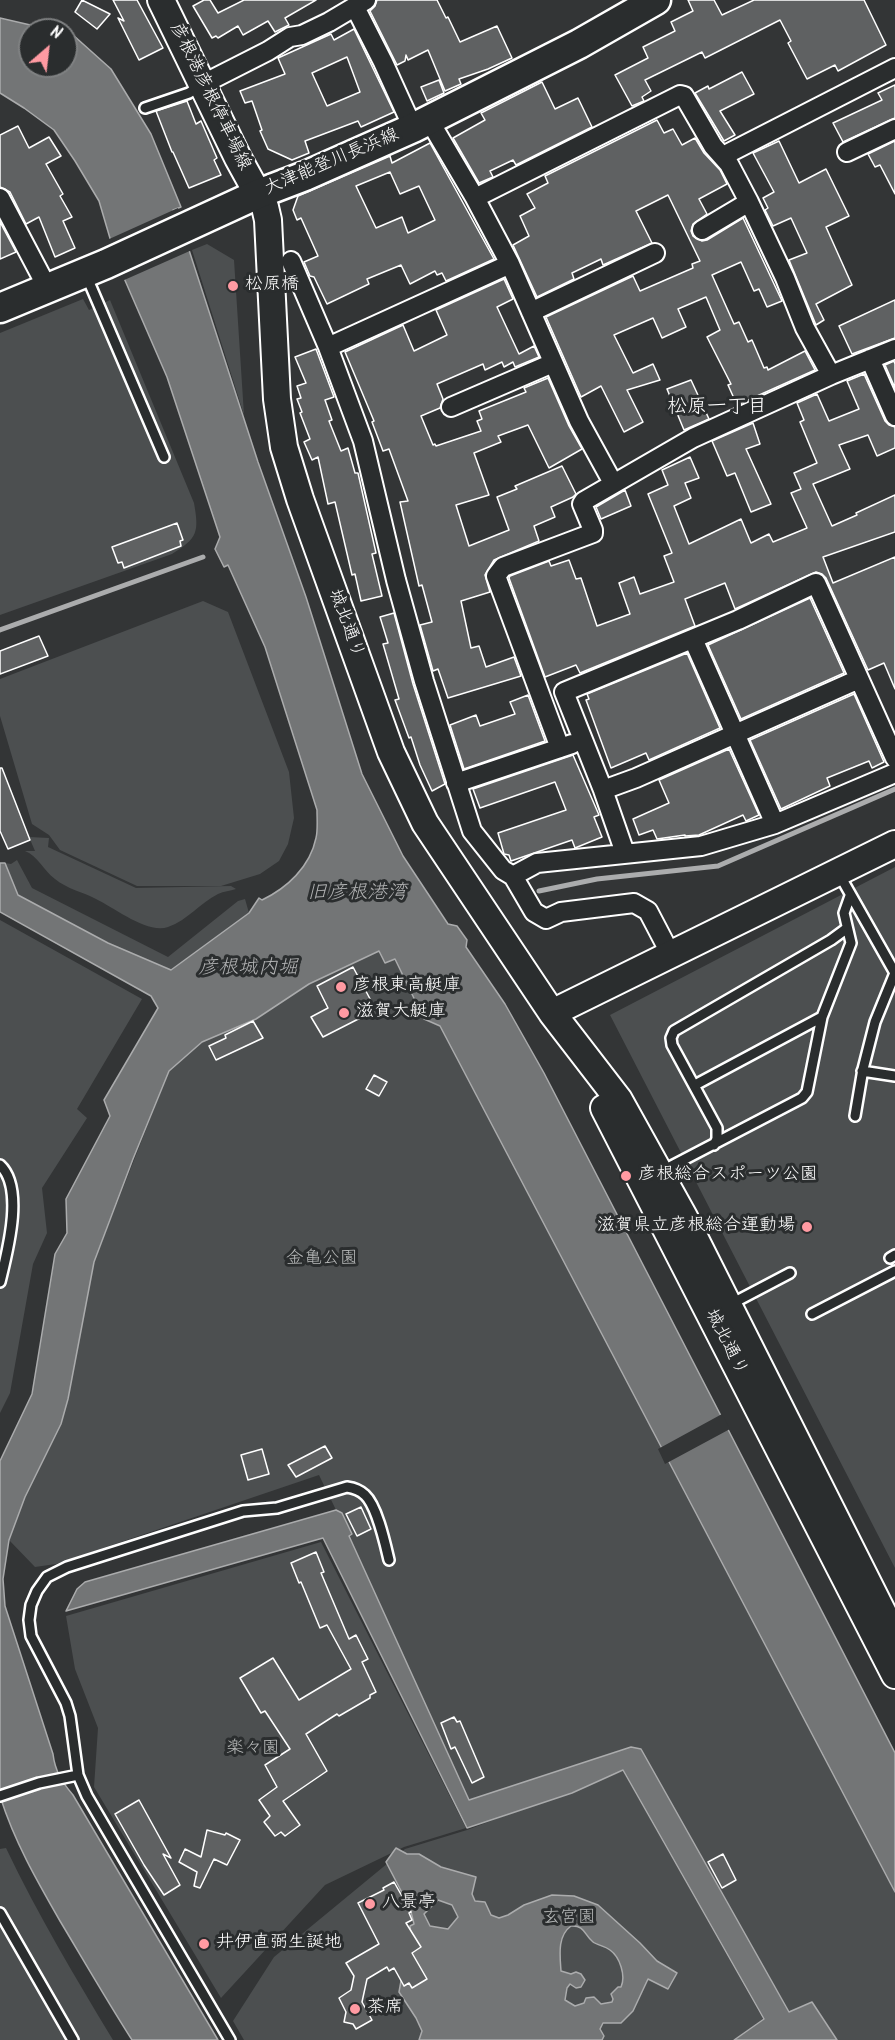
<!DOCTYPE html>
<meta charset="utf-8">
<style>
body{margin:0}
#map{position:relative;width:895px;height:2040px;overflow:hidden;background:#333536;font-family:Kalam,sans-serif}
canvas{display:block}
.north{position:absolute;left:18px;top:18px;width:60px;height:60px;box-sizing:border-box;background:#2a2d2e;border:2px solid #7f8182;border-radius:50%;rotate:28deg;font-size:16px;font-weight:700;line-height:24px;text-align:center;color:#fff}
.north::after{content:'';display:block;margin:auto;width:21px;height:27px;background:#ff9aa2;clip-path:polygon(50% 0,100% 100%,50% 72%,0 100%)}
</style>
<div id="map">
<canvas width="895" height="2040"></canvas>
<div class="north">N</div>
</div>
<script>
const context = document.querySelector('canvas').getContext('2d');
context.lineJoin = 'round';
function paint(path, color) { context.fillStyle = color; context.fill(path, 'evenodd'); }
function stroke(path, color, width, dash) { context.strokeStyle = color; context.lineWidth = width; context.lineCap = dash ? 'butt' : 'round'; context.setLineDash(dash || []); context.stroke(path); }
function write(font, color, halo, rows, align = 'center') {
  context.font = font + ' Kalam,"Klee One",sans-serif'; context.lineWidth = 6; context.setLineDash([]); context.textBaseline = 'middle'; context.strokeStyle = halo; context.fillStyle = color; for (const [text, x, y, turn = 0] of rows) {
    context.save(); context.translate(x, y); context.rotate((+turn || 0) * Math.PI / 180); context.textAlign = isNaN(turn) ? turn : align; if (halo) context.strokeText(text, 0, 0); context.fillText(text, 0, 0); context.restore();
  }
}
paint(new Path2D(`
 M207,244L234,260L244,415L192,250Z
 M83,299L89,310L110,300L194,503C199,532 198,538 172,554L0,615V333Z
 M203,601L228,612L289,772L294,818L288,844L279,861L260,874L221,886H137L60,850L49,835L32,824L0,716V679Z
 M29,837L49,838L48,847L136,888L231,886L236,889C230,891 224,891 218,894C200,903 188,920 168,927C147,934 115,908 96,899C83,892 67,889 55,879C43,870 38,856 25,851H35Z
 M17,860L32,888L168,957L238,901L245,899L249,913L171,970L108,943L18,895L5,863L11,864Z
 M895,867V1568L610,1015Z
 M0,920L142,999L77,1109L87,1118L42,1188L47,1233L33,1264L10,1393L0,1413Z
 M379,951L395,959L424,1019L440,1026L895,1892V2040H837L812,2002L789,2012L641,1749L631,1747L469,1801L349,1536L342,1513L336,1510L319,1475L56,1564L35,1567L9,1540L25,1497L61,1424L68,1399L94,1262L169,1071L202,1042L256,1019L309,984Z
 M321,1542L466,1828L404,1847L325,1885L221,1998L94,1787L98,1728L75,1669L66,1616Z
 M623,1771L763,2019L733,2040H244L233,2021L274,1957L405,1849L467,1830Z
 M6,1848C38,1915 75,1977 113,2040H0V1849Z`), '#4c4f50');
const water = new Path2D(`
 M0,18L52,30H30V66H66V33L73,35L111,69L151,134L181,207L173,210L188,247L258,462L306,597L362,774L403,856L448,924L457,926L467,940L466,947L505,1004L544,1073L895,1753V1892L440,1026L424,1019L395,959L385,963L379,951L309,984L256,1019L202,1042L169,1071L133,1159L94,1262L68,1399L61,1424L25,1497L9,1540L3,1579L5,1606L53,1754C55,1771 62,1782 73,1795L218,2040H132C107,2001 84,1961 60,1921C37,1881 14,1841 0,1796V1461L32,1394L55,1254L67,1233L66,1199L110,1116L104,1100L158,1008L151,996L0,912V863H5L18,895L108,943L171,970L249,913L259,898L262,900C287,888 310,867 316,838C318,830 317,819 317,810L265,647L228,565L224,567L215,549L220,537L167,377L117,262L99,201L75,161L54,130L24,108L0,93Z
 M336,1510L342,1513L352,1534L349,1536L469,1800L631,1747L641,1749L789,2012L812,2002L837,2040H734L764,2019L623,1770L572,1793L467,1828L323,1538L66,1611L77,1589L85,1582Z
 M396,1848L407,1854H419L441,1867L476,1877L472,1894L475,1901L485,1902L491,1915L499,1918L508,1915L524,1905L552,1895L574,1896L598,1905L640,1943L657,1961L677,1973L668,1989L648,1979L633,2011L621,2023H603L600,2029L604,2036L602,2040H419L422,2031L416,2018L399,1992L405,1959L412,1945L410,1926L414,1924L410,1908L386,1862ZM438,1900L452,1905L458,1917L448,1929L430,1926L424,1914ZM571,1926C585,1925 584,1935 593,1942C597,1945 605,1946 610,1950C620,1957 626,1976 621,1987H618L611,1994L613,1999L612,2002L601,2004L594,1997L586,1998L584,2003L575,2006L565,2000L567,1988L570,1984L576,1988L581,1987L585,1980L581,1974L576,1972L571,1974L561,1971C560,1956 557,1936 571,1926Z`);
paint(water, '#737576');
stroke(water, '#abacad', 1.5);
paint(new Path2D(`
 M178,208L179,211L177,212L192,250L122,281L107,240Z
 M722,1414L730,1429L665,1464L658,1449Z`), '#333536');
stroke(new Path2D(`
 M0,630L203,557
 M539,891L597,879L718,866L895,789`), '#abacad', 5);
const building = new Path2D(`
 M82,0L110,14L97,29L75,12Z
 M113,0H137L163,48L139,60L118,18L124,21Z
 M204,0H210L218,13L244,0H316L285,18L289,25L275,32L268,21L243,35L238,26L218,38L216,36L212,38L193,6Z
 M377,0H437L446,18L448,17L460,42L497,26L512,58L488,69L459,79L461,84L445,91L428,50L408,60L406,55L405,61L397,65L370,11L375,6Z
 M688,0H714L722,15L754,0H864L886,45L838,71L835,65L807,79L788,43L791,41L780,20L705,58L702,52L645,80L651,91L642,97L644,101L632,106L615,75L648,58L643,47L675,31L671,22L693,11Z
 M354,29L394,112L361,127L358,121L305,141L309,153L292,160L268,149L260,131L262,130L252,101L245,103L240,91L285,74L278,58L331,34L334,40ZM347,57L360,92L327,106L312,73Z
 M742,72L754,94L720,111L735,135L724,141L695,93L708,86L709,89Z
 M439,80L444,93L427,101L421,87Z
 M542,82L555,109L578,98L592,127L516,165L513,160L490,171L493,177L479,183L453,138L485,120L481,113Z
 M895,85V118L843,142L833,123L882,100L878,93Z
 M187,101L196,124L201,121L217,158L214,160L221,175L189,188L173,152H172L156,111Z
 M657,120L664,133L673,129L682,145L695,138L704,153L720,170L727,184L699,199L707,214L693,224L691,231L693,236L702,241L707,240L743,218L782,301L767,307L759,289L754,291L741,262L712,275L734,324L739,322L748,342L752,340L764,368L767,367L768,370L805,351L815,370L737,405L728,385L731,384L707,337L720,330L706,297L678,309L686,327L662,338L653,318L614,335L633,373L653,364L660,380L627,390L643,422L624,432L601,386L581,397L546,317L633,276L640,291L693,268L692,264L700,261L668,195L636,211L652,243L603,265L601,259L572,273L574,279L537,297L513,245L529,236L520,216L535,208L527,194L548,183L545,176Z
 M18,126L29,148L49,137L61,156L46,164L63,194L60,196L72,217L63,221L75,248L55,257L39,217L26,224L10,192L0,187V135Z
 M779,141L799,183L826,169L849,216L826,227L852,285L816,304L824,320L816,325L789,260L807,253L791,218L773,226L765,210L768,208L763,198L774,192L753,153Z
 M895,141V194L880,165L875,167L868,154Z
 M430,143L494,259L446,281L442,273L437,275L435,271L410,284L401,265L367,279L369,284L327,304L314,277L310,276L304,262L318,256L301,218L297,220L293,210L298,196L390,156L392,163ZM390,172L400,194L419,186L435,220L408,233L402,217L376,228L356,186Z
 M0,222L16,252L0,259Z
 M504,279L513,299L497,307L519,354L534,346L539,357L515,367L513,362L504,367L502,362L485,370L483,364L437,384L443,399L440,408L421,416L433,445L435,444L436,446L481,431L477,421L482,419L479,411L526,392L524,388L548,378L569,426L582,449L549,468L528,425L498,436L501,442L474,453L489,495L456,505L469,546L509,530L497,497L517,489L515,486L562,466L576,494L573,497L551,507L555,517L534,526L539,541L494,560L485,575L490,592L461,601L471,648L479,646L486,667L514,657L521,676L448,698L438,669L433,671L420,625L432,622L422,585L419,586L400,502L408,501L389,449L383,451L372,422L374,421L345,352L403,325L414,351L447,335L436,310Z
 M895,300V338L852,354L839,326Z
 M316,349L334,397L325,400L332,420L329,421L341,451L348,448L355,473H358L376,553L372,554L382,596L361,601L355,574L352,575L335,502L328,504L318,457L312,460L304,442L310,439L300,413L302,412L297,399L301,398L297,386L306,383L295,357Z
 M894,361L895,364V388L885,365Z
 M864,374L885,421L889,425L895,427V448L877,456L868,435L839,445L850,469L813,484L832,526L857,515L856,513L895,495V532L823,557L833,583L895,557V689L884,663L868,670L826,578L822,574L816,572L735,609L725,583L685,599L695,626L580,673L576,665L545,677L509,578L510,576L549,561L551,566L569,560L576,579L581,578L597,626L630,614L619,583L634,577L640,594L674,582L664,556L672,553L648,494L668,485L662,470L690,457L699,478L685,483L691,498L674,506L689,544L741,519L751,543L769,534L773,542L807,528L791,493L801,489L794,473L817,463L800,422L804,420L797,403L817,394L829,421L859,409L847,381Z
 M691,380L709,419L684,430L667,389Z
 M753,423L760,444L746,449L771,504L751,512L735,473L727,476L712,441Z
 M625,490L631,506L601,519L596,507Z
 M177,523L183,540L180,541L181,546L124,568L122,562L118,563L112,547Z
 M810,598L844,673L741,719L708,645Z
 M394,613L413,684L445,784L432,791L420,765L411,737L409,738L395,700L399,699L383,644L388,643L380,617Z
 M39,636L48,656L0,674V651Z
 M687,653L720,728L649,760L646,753L611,768L586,700L589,699L587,694Z
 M854,694L884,762L872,768L869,761L827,778L830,786L781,809L750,740Z
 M528,695L545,741L464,769L450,725L476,715L480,726L515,714L510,702Z
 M729,749L759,815L746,821L743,815L699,835L685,836V835L657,839L653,830L639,835L633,819L669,803L659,780Z
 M573,755L599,815L594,817L602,837L575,848L572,840L511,861L509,855L504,854L498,833L566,810L555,782L480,808L473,789Z
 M0,768H2L30,840L8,849L0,831Z
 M353,967L376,1010L323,1037L311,1017L328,1008L317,986Z
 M253,1021L263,1038L216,1060L209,1046L226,1038L225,1035Z
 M374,1075L387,1082L379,1096L366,1089Z
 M325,1446L332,1458L296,1477L288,1465Z
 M262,1449L269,1474L248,1480L241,1455Z
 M361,1507L371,1529L357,1536L346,1514Z
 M316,1552L324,1572L321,1573L349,1639L356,1635L368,1659L362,1662L376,1692L370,1695V1698L339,1716L337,1714L306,1734L327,1771L283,1801L300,1825L285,1836L281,1832L275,1836L264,1822L270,1816L259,1800L277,1787L265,1765L290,1749L265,1711L261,1713L240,1678L273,1658L299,1700L351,1669L327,1625L320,1628L301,1582L299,1583L291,1563Z
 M454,1717L457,1722L460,1721L484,1777L472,1783L455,1747L451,1749L441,1723Z
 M139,1800L171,1858L163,1854L180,1885L164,1895L144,1865L115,1814Z
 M207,1830L225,1835L226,1833L240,1840L227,1865L214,1859L200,1888L194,1886L197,1872L179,1862L185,1849L201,1857Z
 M723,1854L736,1880L722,1888L708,1862Z
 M394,1882L411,1912L409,1913L412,1920L406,1923L421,1947L412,1953L427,1979L412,1988L409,1983L404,1986L394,1968L389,1971L387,1967L367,1979L362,2002L372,2020L356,2029L353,2024L344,2022L346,2012L339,1998L351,1990L354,1976L346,1963L379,1944L358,1903L384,1890L383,1888Z`);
paint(building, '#5f6162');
stroke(building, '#fff', 1.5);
const lane = new Path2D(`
 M145,108L189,93L201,85
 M86,275L164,457
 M839,874L895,973L875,1022L863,1069L855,1116
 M862,1071L895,1076
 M695,1085L822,1017
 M714,1145L717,1139V1128L672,1045L671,1038L674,1031L831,940L846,929
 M0,1165C25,1188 7,1253 0,1282
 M662,1171L802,1098L807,1092L822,1017L851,943L844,913L850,896
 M890,1258L895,1255
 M731,1304L790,1273
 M812,1314L895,1271
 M0,1796L39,1783L78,1775
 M0,1913L73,2040
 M230,2040L87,1796L78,1775L70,1716L66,1703L31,1636L29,1620L31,1605L37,1591L47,1577L67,1567L243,1511L277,1508L347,1487C354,1488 360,1490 365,1495C377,1506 385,1543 389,1560`);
const street = new Path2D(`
 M355,7L383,62L413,128
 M203,84L268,51L290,37L302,35L329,22L366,0
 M429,120L475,198L510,264L579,421L613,483
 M847,152L895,129
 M723,156L895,68
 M0,198L48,289
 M475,198L680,95L684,96L713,146L729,164L749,202L785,278L805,328L831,375
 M702,230L749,202
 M291,261L328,347L363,441L396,580L424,681L472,831L503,870L513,876L534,912L546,919L561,912L634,903L648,911L671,955
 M531,312L655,253
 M328,347L510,264
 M870,359L895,416
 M451,407L553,363
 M693,639L775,824
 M560,748L496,576L503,567L593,533V530L582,504L584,501L693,438L831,375L895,349
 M456,783L572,744
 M603,790L636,778L859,679
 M625,853L603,790L564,692L738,620L816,583L895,758
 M513,876L537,863L701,846L775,824L895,773`);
const secondary = new Path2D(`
 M161,0L238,158L265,207L268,220L277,399L284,447L300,499L391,752L425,823L552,1013L619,1100L684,1217L895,1637
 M552,1013L895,844
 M604,1108L895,1675`);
const primary = new Path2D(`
 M0,308L106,264L258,194L305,176L413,128L579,44L656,0`);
stroke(lane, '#fff', 14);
stroke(street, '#fff', 22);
stroke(secondary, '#fff', 30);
stroke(primary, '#fff', 33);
stroke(lane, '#2a2d2e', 9);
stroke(street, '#2a2d2e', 18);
stroke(secondary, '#2a2d2e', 26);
stroke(primary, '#2a2d2e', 28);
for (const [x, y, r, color] of [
 [233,286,6,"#ff9aa2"],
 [341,987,6,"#ff9aa2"],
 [344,1013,6,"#ff9aa2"],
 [626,1176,6,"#ff9aa2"],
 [807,1227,6,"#ff9aa2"],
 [370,1904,6,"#ff9aa2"],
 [204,1944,6,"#ff9aa2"],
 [355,2009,6,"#ff9aa2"]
]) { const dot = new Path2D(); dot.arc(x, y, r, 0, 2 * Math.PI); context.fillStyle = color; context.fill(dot); stroke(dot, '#2a2d2e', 2); }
write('18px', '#fff', '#2a2d2e', [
 ["彦根港彦根停車場線",209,97,64],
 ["大津能登川長浜線",332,163,-23],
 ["城北通り",345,624,70],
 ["城北通り",725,1343,63]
]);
write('18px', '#fff', '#2a2d2e', [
 ["松原橋",245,286],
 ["彦根東高艇庫",353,987],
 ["滋賀大艇庫",356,1013],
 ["彦根総合スポーツ公園",638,1176],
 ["滋賀県立彦根総合運動場",795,1227,"right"],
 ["八景亭",382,1904],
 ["井伊直弼生誕地",216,1944],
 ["茶席",367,2009]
], 'left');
write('18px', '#b7b9b9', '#2a2d2e', [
 ["金亀公園",322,1260],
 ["楽々園",253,1750],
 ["玄宮園",569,1919]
]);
write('20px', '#fff', '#2a2d2e', [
 ["松原一丁目",717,409]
]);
write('italic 20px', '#b2b3b4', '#2a2d2e', [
 ["旧彦根港湾",357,895],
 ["彦根城内堀",248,970]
]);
</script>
